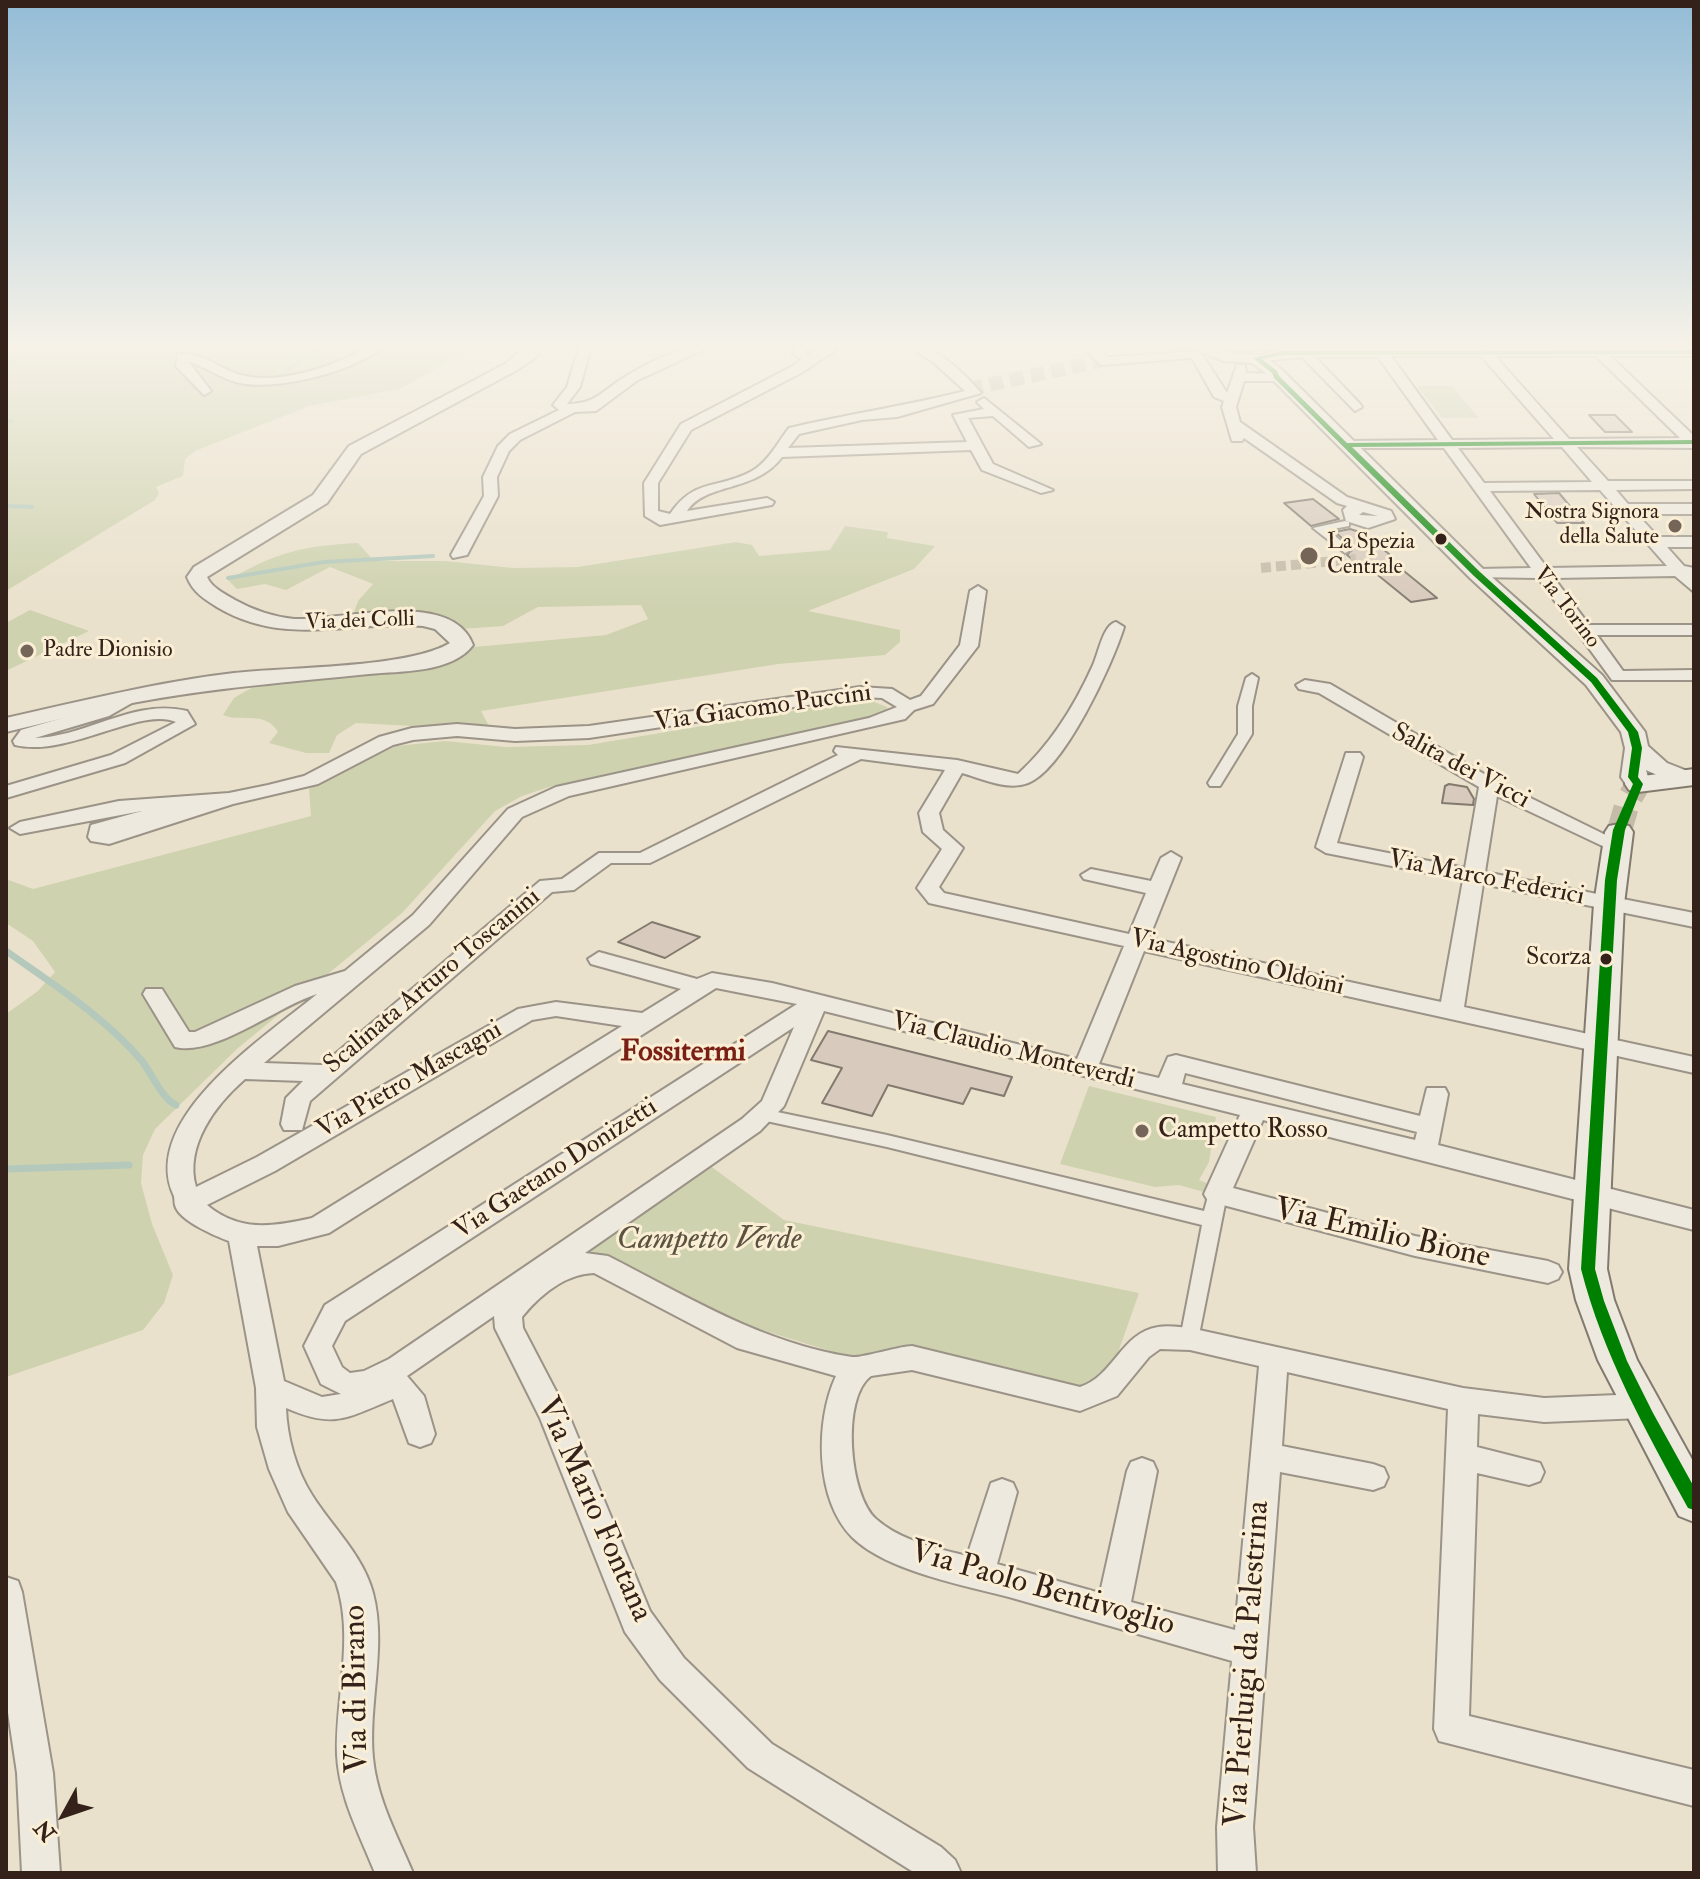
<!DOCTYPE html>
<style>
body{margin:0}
#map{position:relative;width:1700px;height:1879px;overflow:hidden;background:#eae1cc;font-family:"IM FELL Double Pica",serif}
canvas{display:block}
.frame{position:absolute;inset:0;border:8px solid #34221a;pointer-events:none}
.north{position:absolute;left:24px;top:1775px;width:80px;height:80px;-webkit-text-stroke:6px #faeed5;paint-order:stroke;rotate:230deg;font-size:22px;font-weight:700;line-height:32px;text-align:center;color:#34221a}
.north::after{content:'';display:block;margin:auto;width:28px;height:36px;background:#34221a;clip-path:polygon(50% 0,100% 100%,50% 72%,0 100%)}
</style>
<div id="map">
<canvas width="1700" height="1879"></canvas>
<div class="frame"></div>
<div class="north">N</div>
</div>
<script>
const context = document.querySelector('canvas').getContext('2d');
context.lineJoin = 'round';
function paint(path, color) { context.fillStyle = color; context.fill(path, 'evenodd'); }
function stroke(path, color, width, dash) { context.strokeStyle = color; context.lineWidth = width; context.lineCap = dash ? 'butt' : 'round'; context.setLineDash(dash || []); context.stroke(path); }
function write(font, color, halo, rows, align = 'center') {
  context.font = font + ' "IM FELL Double Pica",serif'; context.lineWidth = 6; context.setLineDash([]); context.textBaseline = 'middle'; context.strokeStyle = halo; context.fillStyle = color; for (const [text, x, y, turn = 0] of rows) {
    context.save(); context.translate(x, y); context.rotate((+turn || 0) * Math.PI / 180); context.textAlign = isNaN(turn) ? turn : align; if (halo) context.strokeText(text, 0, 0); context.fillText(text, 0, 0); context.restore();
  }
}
paint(new Path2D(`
 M6,344H479L400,389L309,406L195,451L185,459L183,476L156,487L159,493L155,500L6,591Z
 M1417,386H1452L1479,418H1442Z
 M845,526L888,532L887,538L935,546L914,569L808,611L900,630V642L885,655L778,664L481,711L491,730L356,723L337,735L329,753H306L269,743L278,732C265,710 243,723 223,715L234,698L260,683L456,655L474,647L606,635L648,619L641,605L538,607L503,626L461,629L353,615L358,601L373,584L330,567L286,590L265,584L237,589L228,580C278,552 301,546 358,543L374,561H445L513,568L578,567L736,542L752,545L759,556L830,550Z
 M30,610L89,631L6,671V623Z
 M874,702L887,707L888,712L868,721L549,787L522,796L495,811L402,913L238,1048L155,1129L143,1155L141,1183L152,1224L173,1275L164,1303L143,1330L6,1377V1014L38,991L55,972L33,941L6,923V879L33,889L311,816L309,789L396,746L445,741L506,747L588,745L841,703Z
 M1089,1086L1216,1117L1209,1162L1199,1180L1214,1186L1211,1194L1179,1185L1155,1187L1060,1164Z
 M709,1165L784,1220L1139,1293L1113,1367L1086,1391L927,1350L896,1346L856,1359L749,1326L587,1250Z`), '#ced2af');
stroke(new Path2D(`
 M6,361H16
 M280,376L321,344
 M6,421H12
 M6,506L32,507
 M228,578L324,562L433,556`), '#b4c9bc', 4);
stroke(new Path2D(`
 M6,951C53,984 105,1017 142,1061C152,1074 162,1099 176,1105
 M6,1169L129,1165`), '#b4c9bc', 7);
const building = new Path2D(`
 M1589,415H1615L1632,432H1605Z
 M1559,493L1584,523H1557L1534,494Z
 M1313,499L1339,519L1311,526L1284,503Z
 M1350,529L1363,533L1394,558H1388L1437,598L1411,602L1363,563L1358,564L1347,555L1353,548L1335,532Z
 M1449,784L1467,787L1474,799L1473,805L1442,803L1445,786Z
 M652,922L700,937L665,958L618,942Z
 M828,1031L1012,1077L1004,1096L971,1088L963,1104L888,1085L872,1116L822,1103L842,1068L811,1060Z`);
paint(building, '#d8cabc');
stroke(building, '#827a6e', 2);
stroke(new Path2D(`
 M1261,568L1356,559`), '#c6bba8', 10, [10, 5]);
stroke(new Path2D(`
 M969,389L1101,361`), '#c6bba8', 14, [14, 7]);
stroke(new Path2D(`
 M1619,832L1628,801L1638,784`), '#c6bba8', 25, [25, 13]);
const pedestrian = new Path2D(`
 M1216,344H1274L1276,346L1272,349L1223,351Z
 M1345,521L1349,522V526L1328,530L1349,548L1351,550L1345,553L1313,528Z
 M1252,674L1258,678L1252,706V734L1220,786H1210L1208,783L1238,734V706L1246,678Z
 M763,1109L887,1135L1204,1211L1210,1189L1217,1187L1224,1189L1227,1194L1197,1345L1190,1347L1183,1345L1180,1339L1202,1225L887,1147L757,1119L754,1115L757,1111Z`);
const minor = new Path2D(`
 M372,344H386C359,371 277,391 240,383C221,379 206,367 188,361L211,391L204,395L176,366L178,354C202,351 219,369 241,375C280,386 339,365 372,344Z
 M580,344H592L580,387L567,404C598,404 603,389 628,375C651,361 689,343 716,344L638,380L596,411L575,412L520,440L509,451L497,477L498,496L467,555L453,558L451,555L484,496L483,477L498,446L510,434L559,410L553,405L567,387Z
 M796,344H808L805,352L810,354L830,344H845L801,373L691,430L658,483V511L670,514C695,477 718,490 752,471C768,462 778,442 789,428C848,414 906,406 965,391L933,362L905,344C935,344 962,371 981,393L897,417L862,420L799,434L788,448L967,442L953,415L984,409L977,402L984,398L1041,444L1029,447L993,416L968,418L993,464L1053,490L1041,493L982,470L971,450L782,457C755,493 706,482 687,511L767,498L774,502L772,505L660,525L645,516L644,483L681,424L791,367L802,359L792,354Z
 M1079,344H1091L1108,357L1200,351L1227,393L1237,365H1245L1246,373L1281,374L1282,377L1276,381H1244L1236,407L1240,422L1347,497L1391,511L1395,519L1368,528L1346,521L1343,510L1347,506L1337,503L1244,438L1242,441H1232L1222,407L1224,401L1214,397L1192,358L1101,365ZM1363,512L1378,516L1359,515Z
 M1369,344H1381L1385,349H1475L1473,344H1484L1488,349H1589L1592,344L1603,348H1694V356H1610L1694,436V448L1577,447L1608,481H1694V489L1616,490L1628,504H1694V514H1637L1658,537H1694V547H1667L1684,566L1694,568V592L1675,576L1554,578L1589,625H1694V635H1597L1623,671L1694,670V680H1612L1538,578L1471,577V571L1477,569L1531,568L1444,448H1341V442L1346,441L1438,440L1378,357H1315L1360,404L1362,407L1355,411L1302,357L1256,362L1250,358L1283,349H1372ZM1391,356H1481L1554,439L1452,440ZM1495,356H1596L1680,438L1569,439ZM1562,447L1592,482L1484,483L1458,448ZM1600,490L1667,566L1547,568L1490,491Z
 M978,586L986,591L978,646L933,704L914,710L905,719L569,796L522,817L429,925L264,1063L322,1065L540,881L562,879L599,853H640L838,755L834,751L836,747L957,760L1018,774C1051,744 1075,705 1093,665C1099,652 1103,625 1116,622L1124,627C1113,663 1064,770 1028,783C1007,791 983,779 962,773L939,813L943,830L963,848L939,887L944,893L1129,934L1146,893L1084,879L1081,875L1091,869L1151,881L1161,858L1171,852L1181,858L1149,938L1441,1002L1463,880L1326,853L1316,847L1346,753H1360L1363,757L1337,843L1465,868L1479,787L1319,693L1299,689L1296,685L1305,680L1330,684L1496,781L1628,846L1618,852L1611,850L1497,796L1485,872L1694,913V927L1483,884L1464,1007L1694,1057V1073L1144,951L1099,1064L1159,1078L1168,1057L1176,1055L1420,1116L1427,1088H1445L1448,1094L1438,1145L1694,1210V1230L1263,1120L1233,1188L1415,1236L1548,1261L1558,1265L1562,1272L1558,1279L1548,1283L1415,1256L1208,1201L1204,1194L1240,1115L824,1011L784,1106L760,1131L585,1253L608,1256C686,1296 764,1344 852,1357C863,1358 895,1347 912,1346L1080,1387C1114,1376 1121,1333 1158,1327C1168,1325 1180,1327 1190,1328L1463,1388L1544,1398L1642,1394L1652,1397L1657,1406L1652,1415L1642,1418L1544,1422L1478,1414L1477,1447L1540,1463L1544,1472L1540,1481L1529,1485L1477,1473L1469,1716L1694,1770V1806L1439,1741L1434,1729L1448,1409L1287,1372L1282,1446L1373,1464L1384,1468L1388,1477L1384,1486L1373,1490L1280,1472L1253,1827L1256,1873H1218L1217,1827L1232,1661C1160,1640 1088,1620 1016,1599C969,1586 887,1572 852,1537C815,1499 815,1421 836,1376L737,1348L594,1273C565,1274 540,1295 522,1317L523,1328L570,1418L650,1611L684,1658L772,1744L941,1847L955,1860L961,1873H915L748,1768L660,1680L625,1632L540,1418L495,1328L494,1316L407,1376L424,1396L435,1434L431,1443L420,1447L409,1443L393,1399C346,1418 335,1429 286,1408C287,1437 296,1470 312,1495C332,1527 363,1555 373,1593C387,1646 368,1704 373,1758C377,1799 397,1835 413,1873H375C360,1835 339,1797 337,1755C335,1699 355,1637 336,1582L288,1512L269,1469L257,1427L256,1388L229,1241C215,1236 178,1220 175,1205C174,1201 175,1197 173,1194C140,1117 268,1035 317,994C278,1006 214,1057 175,1047L143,994L146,989H162L189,1032H195L295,986L345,971L413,915L508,809L556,787L869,718L897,707L882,698L860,697L589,738L515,741L457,736L413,740L393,745L318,784L233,804L109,844L91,841L88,837L91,825L142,811L20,834L10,828L20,822L119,801L229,793L268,785L304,776L379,737L412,728L457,724L515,729L589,726L860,687L892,689L910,700L921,696L960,645L970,591ZM861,759L945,770L919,813L923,832L942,849L917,888L929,903L1124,946L1077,1059L772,983L712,973L697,979L599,952L588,959L591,964L681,989L642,1013L556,1002L518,1009L257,1157L196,1187C184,1146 216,1104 245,1079L303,1081L286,1098L281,1124L284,1130H302L310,1101L552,892L574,890L611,863H650ZM716,988L797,1004L325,1305L304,1346L321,1384L341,1394L322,1397L284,1381L257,1246H278L329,1233ZM556,1016L622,1026L312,1218C273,1227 239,1232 207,1205L275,1171L532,1020ZM794,1027L762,1101L742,1119L389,1359L364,1371L350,1373L342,1367L332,1346L345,1321ZM1185,1073L1417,1132L1415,1140L1182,1084ZM1160,1349L1190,1350L1259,1366L1235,1630L1131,1602L1157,1471L1153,1462L1142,1458L1131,1462L1127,1471L1100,1593L997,1564L1017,1492L1013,1483L1002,1479L991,1483L967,1556C936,1548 901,1541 876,1519C849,1495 841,1398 871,1376L912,1370L1080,1411L1117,1396L1149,1357Z
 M131,691L140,696L137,700L109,716L35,738C86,737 135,698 187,711L195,724L125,763L6,798V786L111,755L176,722C141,706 67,758 15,745L13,741L21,730L97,708Z
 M6,1577L18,1581L22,1592L53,1773L60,1873H22L17,1773L6,1699Z`);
const tertiary = new Path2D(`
 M528,344H544L535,358L517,370L361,454L327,503L207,577C212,588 225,594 235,600C253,610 274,617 294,619C341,621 452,588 473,645C452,673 401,671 369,674C290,682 210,688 132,703C90,711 48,722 6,732V718C82,701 157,682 234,673C288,667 409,668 450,643L435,629L423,626C350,620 286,648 217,607C204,599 193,592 187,577L194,567L313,495L349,446L505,364Z
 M1182,344H1204L1231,353L1262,355L1281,369L1484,570L1602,675L1645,732L1648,746L1667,763L1690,772L1693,777L1690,782H1672L1646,770L1650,784L1647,789H1629L1621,777L1625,748L1621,732L1586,685L1470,578L1267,374L1252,363L1223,361Z`);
const secondary = new Path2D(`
 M1694,769V785L1638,792L1629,790L1625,784L1629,778Z
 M1619,824L1629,826L1633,832L1624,904L1607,1269L1614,1300L1637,1360L1694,1463V1522L1679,1516L1598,1360L1576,1300L1569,1269L1594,904L1605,832L1609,826Z`);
stroke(pedestrian, '#9b9387', 4);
stroke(minor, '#9b9387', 4);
stroke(tertiary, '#9b9387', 4);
stroke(secondary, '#827a6e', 4);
paint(pedestrian, '#ede9de');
paint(minor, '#ede9de');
paint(tertiary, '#ede9de');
paint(secondary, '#ede9de');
paint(new Path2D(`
 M1694,350V354L1283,355L1262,359L1277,371L1279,376L1347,443L1694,440V444L1352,447L1480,572L1597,678L1638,732L1642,748L1638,777L1643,784L1625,830L1617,880L1595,1269L1604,1301L1627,1361L1653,1413L1694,1487V1510L1688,1508C1646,1431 1603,1355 1581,1269L1605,880L1613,830L1633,784L1628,777L1632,748L1628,732L1591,682L1474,576L1274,378L1272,373L1253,358L1283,351Z`), '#008000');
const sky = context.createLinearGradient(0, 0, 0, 607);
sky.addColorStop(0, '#93bcd6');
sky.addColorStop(0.57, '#f6f2e8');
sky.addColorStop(1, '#f6f2e800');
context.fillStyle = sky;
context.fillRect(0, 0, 1700, 607);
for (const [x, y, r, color] of [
 [1675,526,8,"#746558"],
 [1441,539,7,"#34221a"],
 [1309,556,10,"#746558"],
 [27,651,8,"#746558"],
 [1606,959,7,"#34221a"],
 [1142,1131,8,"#746558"]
]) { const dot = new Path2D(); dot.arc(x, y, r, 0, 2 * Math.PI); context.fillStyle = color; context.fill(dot); stroke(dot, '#faeed5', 3); }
write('22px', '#34221a', '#faeed5', [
 ["Nostra Signora",1659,513,"right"],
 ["della Salute",1659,538,"right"],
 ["La Spezia",1327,543],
 ["Centrale",1327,568],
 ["Padre Dionisio",43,651]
], 'left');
write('22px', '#34221a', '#faeed5', [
 ["Via Torino",1566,608,53],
 ["Via dei Colli",360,622,-2]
]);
write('24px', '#34221a', '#faeed5', [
 ["Scorza",1591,959]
], 'right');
write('26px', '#34221a', '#faeed5', [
 ["Via Giacomo Puccini",763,709,-8],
 ["Salita dei Vicci",1460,767,28],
 ["Via Marco Federici",1486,879,11],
 ["Via Agostino Oldoini",1237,964,13],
 ["Scalinata Arturo Toscanini",433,982,-40],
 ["Via Claudio Monteverdi",1013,1052,14],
 ["Via Pietro Mascagni",410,1081,-30],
 ["Via Gaetano Donizetti",556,1170,-33]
]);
write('26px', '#34221a', '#faeed5', [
 ["Campetto Rosso",1158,1131]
], 'left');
write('bold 30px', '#7a1f14', '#faeed5', [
 ["Fossitermi",683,1054]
]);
write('32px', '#34221a', '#faeed5', [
 ["Via Emilio Bione",1382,1235,13],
 ["Via Mario Fontana",593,1510,66],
 ["Via Paolo Bentivoglio",1042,1590,16],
 ["Via Pierluigi da Palestrina",1249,1664,-86],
 ["Via di Birano",358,1689,-91]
]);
write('italic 32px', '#5b5340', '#faeed5', [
 ["Campetto Verde",709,1241]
]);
</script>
